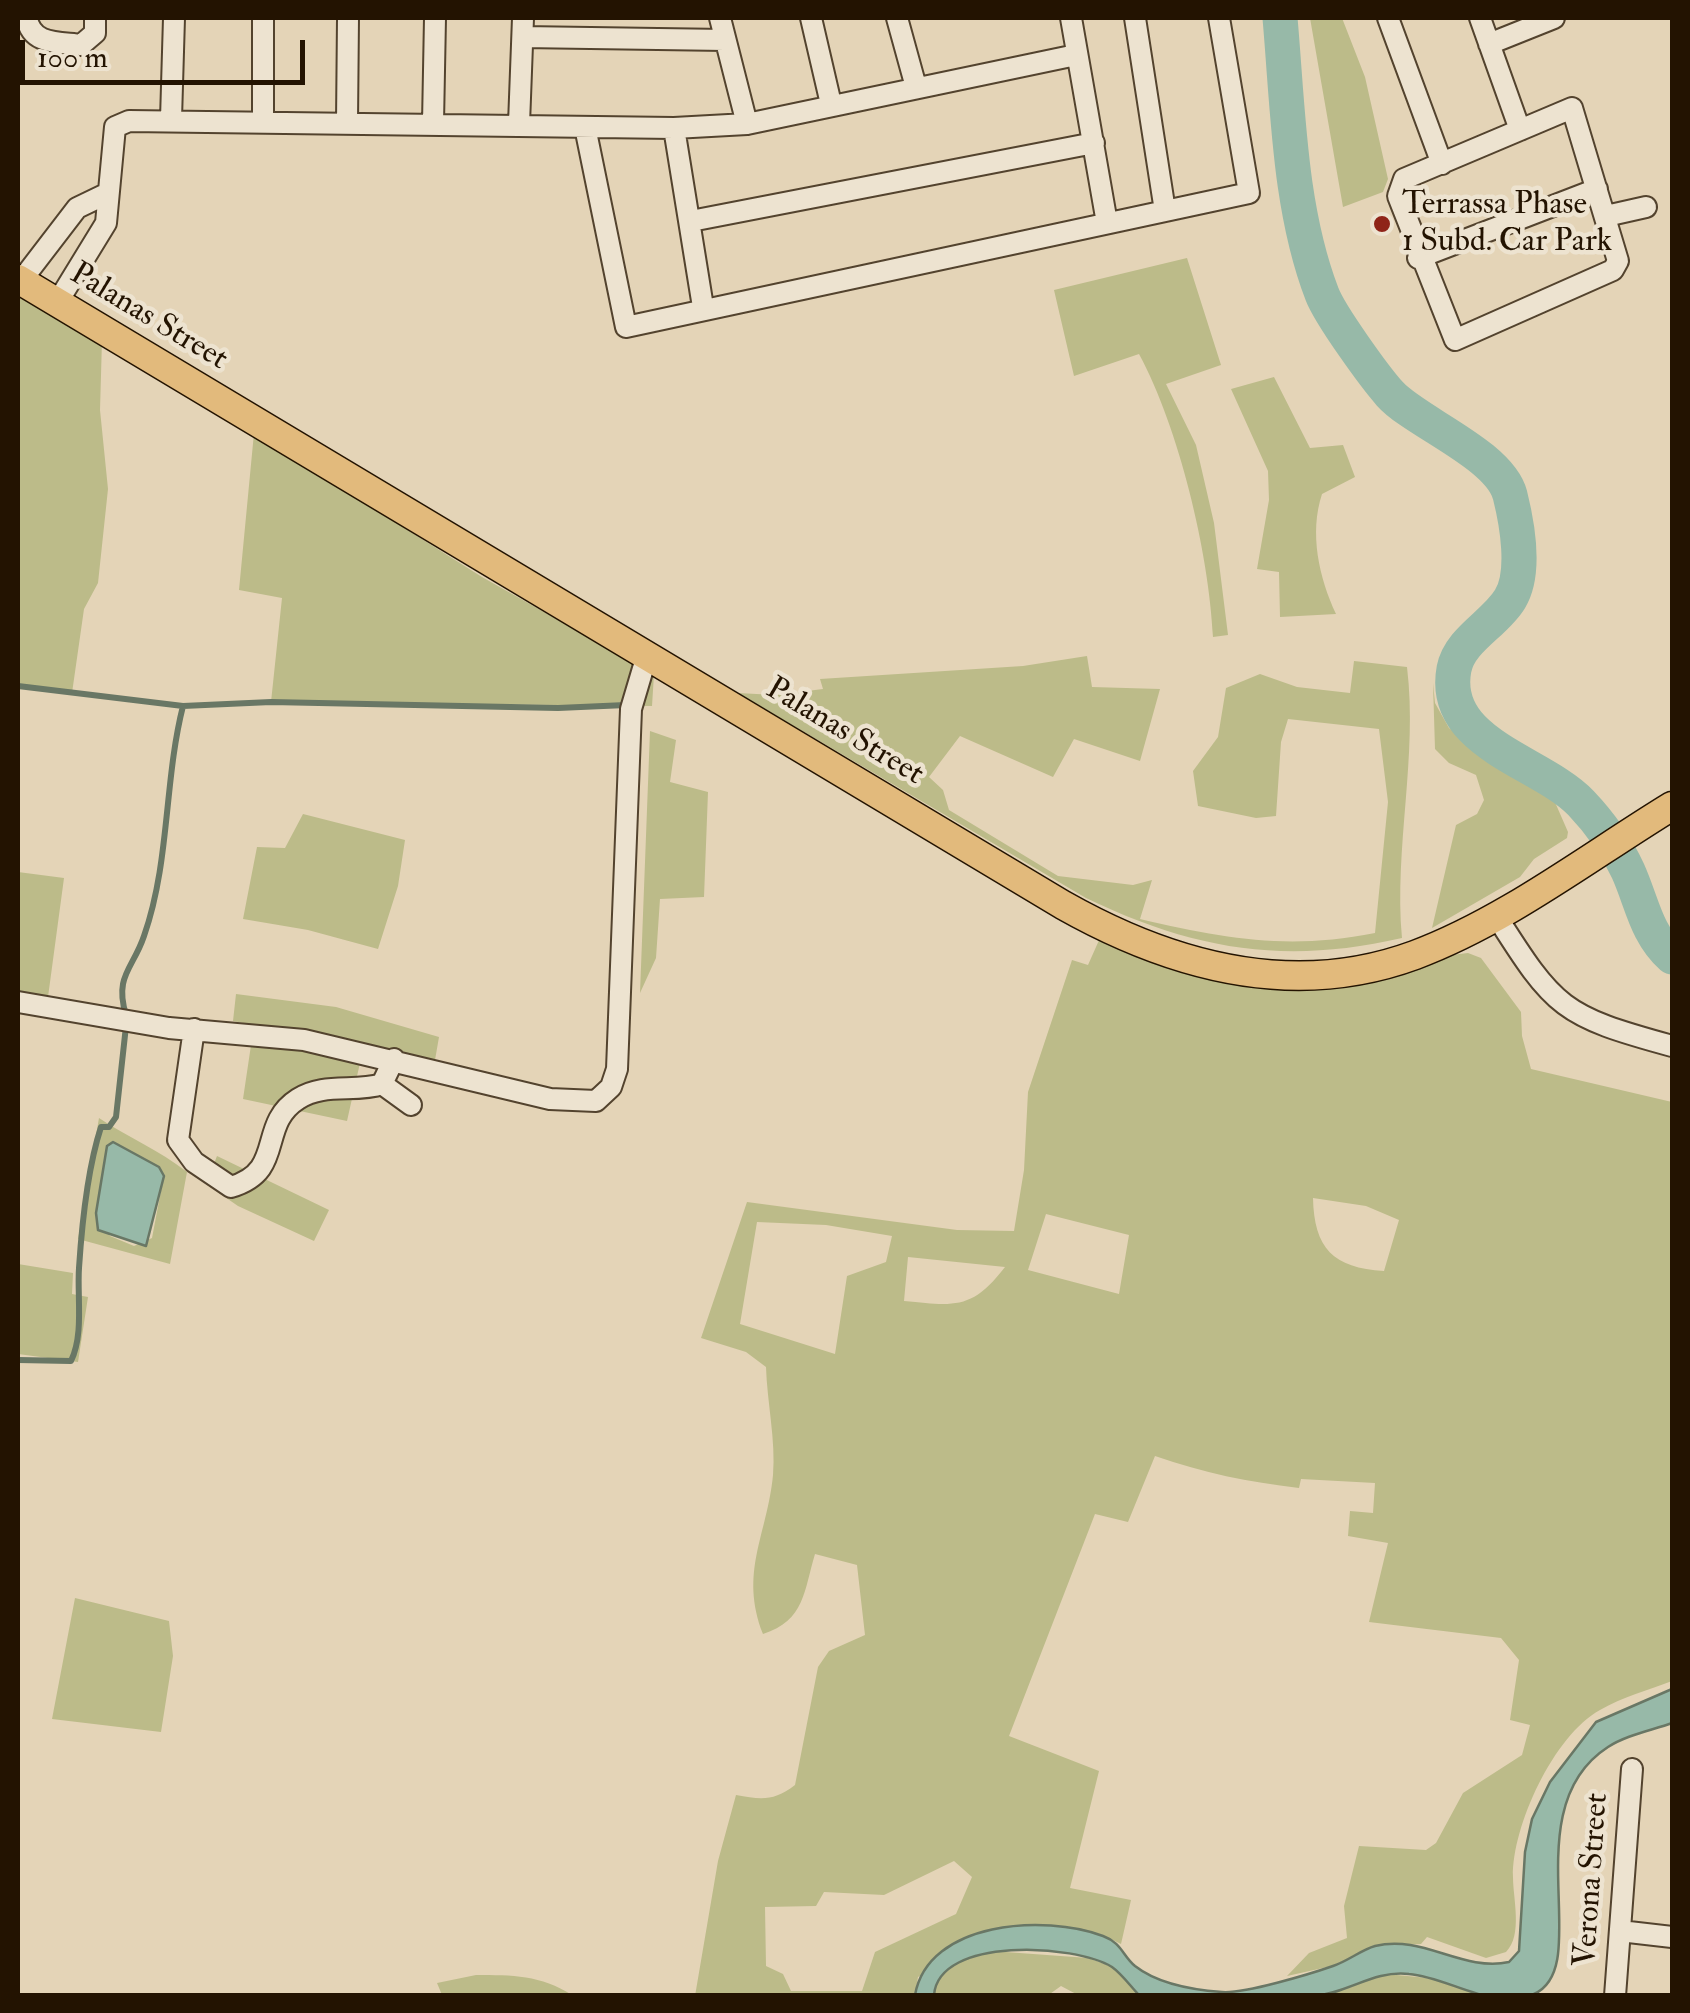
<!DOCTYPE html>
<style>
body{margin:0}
#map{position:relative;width:1690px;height:2013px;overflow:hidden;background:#e4d4b7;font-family:"IM FELL Double Pica",serif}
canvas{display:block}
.frame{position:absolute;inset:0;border:20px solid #231301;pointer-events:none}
.scale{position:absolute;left:20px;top:40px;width:285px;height:45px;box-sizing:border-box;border:5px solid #231301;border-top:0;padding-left:12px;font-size:30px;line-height:35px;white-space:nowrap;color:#231301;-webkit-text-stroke:8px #ede3d0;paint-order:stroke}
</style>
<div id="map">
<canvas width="1690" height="2013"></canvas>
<div class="frame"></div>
<div class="scale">100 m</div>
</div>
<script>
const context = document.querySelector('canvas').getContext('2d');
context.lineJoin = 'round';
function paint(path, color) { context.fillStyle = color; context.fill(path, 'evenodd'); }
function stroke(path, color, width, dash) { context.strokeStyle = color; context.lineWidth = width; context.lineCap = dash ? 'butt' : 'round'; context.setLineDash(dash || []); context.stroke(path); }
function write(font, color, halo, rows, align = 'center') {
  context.font = font + ' "IM FELL Double Pica",serif'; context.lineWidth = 9; context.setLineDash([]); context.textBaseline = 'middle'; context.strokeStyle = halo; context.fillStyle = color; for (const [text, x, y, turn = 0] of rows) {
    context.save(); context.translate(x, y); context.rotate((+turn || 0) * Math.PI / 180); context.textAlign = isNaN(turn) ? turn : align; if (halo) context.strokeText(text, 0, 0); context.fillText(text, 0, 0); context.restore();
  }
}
paint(new Path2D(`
 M1310,18H1342L1365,77L1388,179L1383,192L1343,207Z
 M1187,258L1221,365L1166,384L1196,445L1214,523L1228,635L1213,637C1209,553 1179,428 1139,354L1074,376L1054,290Z
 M18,289L102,340L100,410L108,489L98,583L84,609L72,693L18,686Z
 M1274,377L1310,448L1343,445L1355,477L1322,494C1309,533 1319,578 1336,614L1280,617L1279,572L1257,569L1269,500L1268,471L1231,389Z
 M254,433L482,577L654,674L652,706L271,702L282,598L239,590Z
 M1087,656L1092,687L1160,689L1140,761L1074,739L1053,777L960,736L929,777L943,790L949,810L1058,876L1133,885L1152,880L1140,919C1225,939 1289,950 1375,933L1388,802L1379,729L1288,719L1281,742L1276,816L1256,818L1198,806L1193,771L1218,737L1226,688L1260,674L1297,687L1350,693L1354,661L1407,667C1418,757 1394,847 1402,938C1285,965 1194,950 1086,898L738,693L775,695L823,689L820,679L1023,666Z
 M1433,683L1435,703L1449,728L1510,772L1551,793L1568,832L1567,838L1534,859L1520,877L1432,928L1456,825L1477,814L1484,800L1476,775L1449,763L1435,749Z
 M650,731L676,740L670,782L708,792L704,897L660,899L656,958L640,993Z
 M303,814L405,840L398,886L378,949L308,930L243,919L257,847L285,848Z
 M18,872L64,878L48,997L18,991Z
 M1100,938L1189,974L1231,981L1468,953L1481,958L1521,1012L1522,1036L1531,1069L1672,1102V1681C1649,1690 1622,1697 1600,1710C1554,1735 1512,1826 1513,1877C1513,1899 1523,1935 1506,1952L1486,1958L1427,1937L1421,1944L1376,1946L1332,1966L1287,1976L1309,1953L1347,1938L1344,1906L1359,1846L1426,1850L1436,1843L1463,1793L1522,1755L1530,1725L1510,1720L1519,1660L1501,1638L1369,1622L1388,1543L1348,1536L1350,1511L1373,1513L1375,1483L1301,1479L1299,1488C1248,1482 1204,1473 1155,1456L1128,1522L1095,1514L1009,1736L1099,1771L1070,1888L1131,1900L1121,1944L1100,1934L1013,1927L918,1977L915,1995L695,1996L718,1861L736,1795C762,1800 774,1801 795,1785L818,1667L829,1651L865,1635L857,1565L815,1554C804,1590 805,1621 763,1634C739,1572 767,1536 773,1475C776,1441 767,1402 766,1367L746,1352L701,1338L747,1202L957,1230L1014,1231L1024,1170L1028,1092L1072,960L1088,965ZM1313,1198L1366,1206L1399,1220L1384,1271C1333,1268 1314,1248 1313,1198ZM1046,1214L1129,1235L1119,1294L1028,1270ZM757,1222L826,1225L892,1236L886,1262L847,1276L835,1354L740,1324ZM908,1257L1005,1267C972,1310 955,1306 904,1301ZM954,1861L972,1877L956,1914L875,1952L862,1991H791L783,1974L766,1966L765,1907L816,1906L824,1892L884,1895Z
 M236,994L336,1007L439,1037L435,1060L364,1045L347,1121L243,1099L254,1025L233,1021Z
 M99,1118C129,1138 159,1150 187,1172L170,1264L78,1239ZM113,1142L159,1167L164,1175L152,1238L134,1246L110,1236L96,1213Z
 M217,1156L329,1210L314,1241L238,1206L206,1184Z
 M18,1264L73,1273L72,1294L88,1297L78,1362L18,1354Z
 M75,1598L169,1621L173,1656L161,1732L52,1719Z
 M992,1951L1088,1958L1113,1967L1139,1995H1078L1061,1986L1047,1996H934C937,1964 965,1958 992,1951Z
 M1376,1973L1438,1979L1481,1995L1317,1996L1352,1987Z
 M476,1975C512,1975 541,1975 572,1995H442L437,1983Z`), '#bcbb89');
const water = new Path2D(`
 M113,1142L159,1167L164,1176L146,1246L98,1230L96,1213L107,1146Z
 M1672,1689V1723C1653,1730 1626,1735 1608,1747C1512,1809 1596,1967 1534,1994C1493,2012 1449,1977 1409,1974C1373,1970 1349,1993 1314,1996C1257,2000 1197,1996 1139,1995C1131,1987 1122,1974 1112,1967C1075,1944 939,1936 934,1995H915C928,1921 1045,1914 1103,1936C1122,1943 1122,1955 1135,1966C1158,1984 1194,1990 1222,1992C1244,1994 1310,1974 1333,1966C1348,1961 1361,1950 1375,1946C1423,1934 1462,1972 1509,1962L1519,1951L1525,1852L1532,1819L1550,1782L1596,1722Z`);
paint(water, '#97b9a8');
stroke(water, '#697765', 2.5);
stroke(new Path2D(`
 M18,686L183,706L271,702L558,708L626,705
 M126,1015C114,976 133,969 144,936C170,862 164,781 183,706
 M18,1360L71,1361C84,1334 77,1297 79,1268C82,1222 87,1170 101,1127H109L116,1117L126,1026`), '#697765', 6);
stroke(new Path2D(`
 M1280,18C1288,108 1289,208 1322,294C1330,315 1374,376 1390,394C1415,422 1499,454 1510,495C1517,523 1526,573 1510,599C1495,624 1460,639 1454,669C1440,744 1541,761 1581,803C1599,822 1617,847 1628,871C1642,902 1646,934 1672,957`), '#97b9a8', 35);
const minor = new Path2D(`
 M27,18C31,45 59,42 81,45L95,33V18
 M720,18L747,124
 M811,18L831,104
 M897,18L916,87
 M1071,18L1107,223
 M1135,18L1165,211
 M1388,18L1442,164
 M1480,18L1520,130
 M523,37L725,40
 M1489,44L1554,18
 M1572,108L1618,261L1613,270L1455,340L1398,196L1404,179Z
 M171,119L174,18
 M263,120V18
 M347,122L348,18
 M433,123L435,18
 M519,124L523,18
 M585,127L626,327L1249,193L1219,18
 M674,128L703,307
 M1606,216L1646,207
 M691,221L1094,143
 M1418,258L1597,189
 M21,281L77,208L106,194
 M57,303L106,223L115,127L129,121L674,128L747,124L1076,55
 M1495,914C1555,1009 1562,1016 1672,1046
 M18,1002L169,1028L304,1040L550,1099L596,1101L611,1087L617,1069L631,709L647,655
 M194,1029L178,1140L194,1162L231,1187C286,1171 257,1125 298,1099C324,1082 355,1093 382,1084L394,1059
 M382,1084L411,1105
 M1620,1931L1672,1937
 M1615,1996L1632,1769`);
const major = new Path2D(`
 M18,279L1063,905C1171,966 1293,1000 1415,955C1506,921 1590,856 1672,806`);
stroke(minor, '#53432e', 24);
stroke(major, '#231301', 31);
stroke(minor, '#ede3d0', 20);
stroke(major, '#e2ba7c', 28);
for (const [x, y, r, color] of [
 [1382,224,10,"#8f2418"]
]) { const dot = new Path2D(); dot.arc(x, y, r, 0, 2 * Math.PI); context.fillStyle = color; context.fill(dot); stroke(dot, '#ede3d0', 4); }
write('32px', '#231301', '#ede3d0', [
 ["Terrassa Phase",1402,206],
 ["1 Subd. Car Park",1402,243]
], 'left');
write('32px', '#231301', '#ede3d0', [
 ["Palanas Street",148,318,31],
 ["Palanas Street",844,733,31],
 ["Verona Street",1593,1880,-86]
]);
</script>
